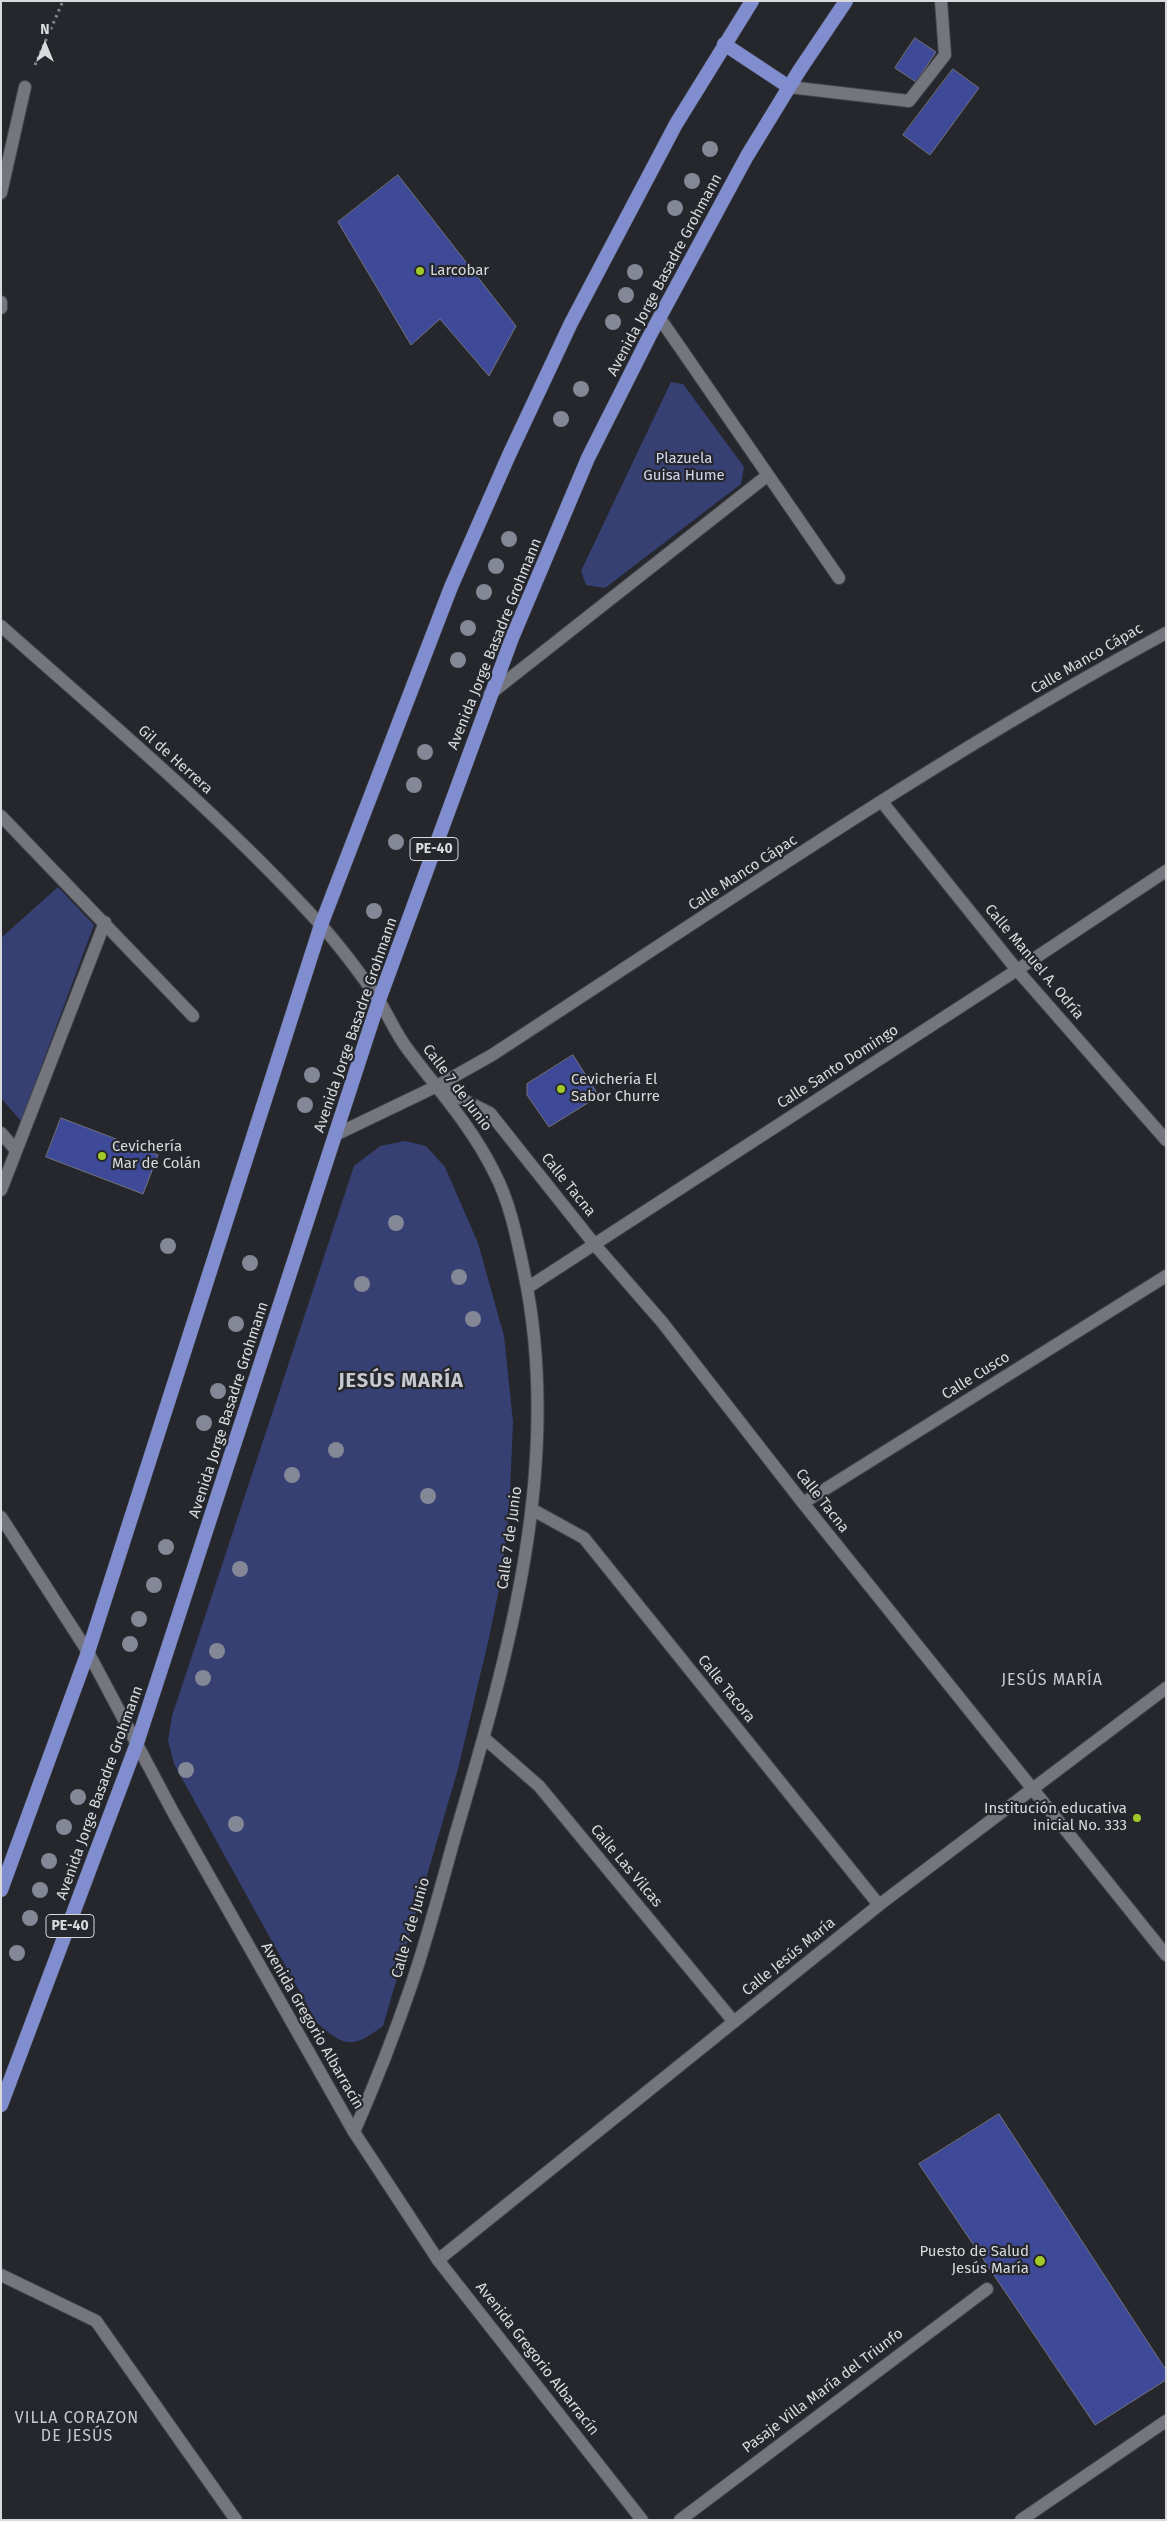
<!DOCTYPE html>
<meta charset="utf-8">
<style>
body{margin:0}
#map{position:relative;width:1167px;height:2521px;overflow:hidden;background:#25272c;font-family:"Fira Sans",sans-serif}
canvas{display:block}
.frame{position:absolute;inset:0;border:2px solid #d9dade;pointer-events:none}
.north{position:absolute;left:20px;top:20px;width:50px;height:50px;-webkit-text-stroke:4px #25272c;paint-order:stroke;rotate:0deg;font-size:14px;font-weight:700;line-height:20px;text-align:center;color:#d9dade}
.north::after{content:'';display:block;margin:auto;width:18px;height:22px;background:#d9dade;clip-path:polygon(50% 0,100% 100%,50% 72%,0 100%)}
</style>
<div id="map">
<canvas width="1167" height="2521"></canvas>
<div class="frame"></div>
<div class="north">N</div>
</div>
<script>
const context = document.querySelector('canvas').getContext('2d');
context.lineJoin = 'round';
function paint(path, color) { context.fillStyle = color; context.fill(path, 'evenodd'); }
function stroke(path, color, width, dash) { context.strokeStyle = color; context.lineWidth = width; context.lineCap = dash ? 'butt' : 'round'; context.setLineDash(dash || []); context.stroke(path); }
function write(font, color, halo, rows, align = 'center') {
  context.font = font + ' "Fira Sans",sans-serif'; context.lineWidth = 4.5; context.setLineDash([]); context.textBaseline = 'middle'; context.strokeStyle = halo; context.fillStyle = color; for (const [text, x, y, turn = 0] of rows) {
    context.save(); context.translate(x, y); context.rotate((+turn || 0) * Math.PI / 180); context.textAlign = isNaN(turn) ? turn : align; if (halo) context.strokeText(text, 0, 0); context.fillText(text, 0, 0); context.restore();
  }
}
paint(new Path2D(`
 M671,382L683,384L744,467L741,484L605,588L586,585L581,571Z
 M58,887L94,925L21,1121L1,1098V938Z
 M405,1141L426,1146L445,1167L478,1243L504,1336L513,1422L509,1516L500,1585L488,1642L458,1769L383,2026C352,2049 345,2047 317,2023L174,1764L168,1741L172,1716L354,1166L380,1146Z`), '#364072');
const building = new Path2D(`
 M915,38L936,52L916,82L895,68Z
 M953,69L979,88L930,155L903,135Z
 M398,175L516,326L489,376L440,319L411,345L338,222Z
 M573,1055L599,1096L549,1127L527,1095V1084Z
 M61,1118L158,1155L143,1194L46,1157Z
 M999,2114L1166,2370V2380L1095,2425L919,2164Z`);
paint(building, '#3e4a97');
stroke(building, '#72737a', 1);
const service = new Path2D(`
 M789,87L909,101L945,55L941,1`);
const minor = new Path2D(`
 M1,193L25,87
 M1,302V308
 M659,317L839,578
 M1,626C109,722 222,816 319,923C340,946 360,973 378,999C389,1016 396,1035 409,1051C439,1091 472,1127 494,1172C510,1202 517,1238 524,1272C564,1463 509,1653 455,1836C441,1886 428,1937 411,1986C394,2036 375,2084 354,2132
 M490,694L768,475
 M882,802L1017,970L1166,1140
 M1,816L193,1016
 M440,1088L490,1113L595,1245L662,1322L803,1503L1166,1955
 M1,1133L16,1150
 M335,1135L437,1086L492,1055C714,911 933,759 1166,633
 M1,1190L105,922
 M527,1288L1017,970L1166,871
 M803,1503L1166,1276
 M533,1510L584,1538L879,1905
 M484,1738L539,1786L734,2022
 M438,2260L879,1905L1166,1688
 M1,2275L96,2321L236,2520
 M680,2520L987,2289
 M1021,2520L1166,2421`);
const tertiary = new Path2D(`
 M1,1517L88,1652L174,1814L354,2132L438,2260L642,2520`);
const trunk = new Path2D(`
 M724,44L789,87
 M1,1890L88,1652L321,925L451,587L509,455L571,323L676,124L752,1
 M1,2105L136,1746L379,1000L512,638L588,458L649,337L747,156L799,71L846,1`);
stroke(service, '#434549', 14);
stroke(minor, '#434549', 14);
stroke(tertiary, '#434549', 14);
stroke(trunk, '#434549', 15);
stroke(new Path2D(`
 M35,65L63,1`), '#87888d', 3, [2.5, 4]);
stroke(service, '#75767d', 12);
stroke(minor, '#75767d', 12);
stroke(tertiary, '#75767d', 12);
stroke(trunk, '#808ed0', 14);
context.fillStyle = '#838796';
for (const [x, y] of [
 [710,149],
 [692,181],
 [675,208],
 [635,272],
 [626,295],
 [613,322],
 [581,389],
 [561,419],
 [509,539],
 [496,566],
 [484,592],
 [468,628],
 [458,660],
 [425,752],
 [414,785],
 [396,842],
 [374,911],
 [312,1075],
 [305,1105],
 [396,1223],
 [168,1246],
 [250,1263],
 [459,1277],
 [362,1284],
 [473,1319],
 [236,1324],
 [218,1391],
 [204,1423],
 [336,1450],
 [292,1475],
 [428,1496],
 [166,1547],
 [240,1569],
 [154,1585],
 [139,1619],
 [130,1644],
 [217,1651],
 [203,1678],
 [186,1770],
 [78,1797],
 [236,1824],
 [64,1827],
 [49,1861],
 [40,1890],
 [30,1918],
 [17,1953]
]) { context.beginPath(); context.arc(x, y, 8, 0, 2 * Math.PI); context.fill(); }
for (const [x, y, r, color] of [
 [420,271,5,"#a1c929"],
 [561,1089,5,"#a1c929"],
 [102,1156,5,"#a1c929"],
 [1137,1818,5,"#a1c929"],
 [1040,2261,6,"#a1c929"]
]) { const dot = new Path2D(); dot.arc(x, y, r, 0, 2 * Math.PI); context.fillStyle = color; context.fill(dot); stroke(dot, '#25272c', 2); }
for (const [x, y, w] of [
 [434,849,48],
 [70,1926,48]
]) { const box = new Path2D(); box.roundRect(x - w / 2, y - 11.5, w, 23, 4); context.fillStyle = '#25272c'; context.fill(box); stroke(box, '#d9dade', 1); }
write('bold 14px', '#d9dade', null, [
 ["PE-40",434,849],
 ["PE-40",70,1926]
]);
write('15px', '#d9dade', '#25272c', [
 ["Larcobar",430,271],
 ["Cevichería El",571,1080],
 ["Sabor Churre",571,1097],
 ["Cevichería",112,1147],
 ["Mar de Colán",112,1164],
 ["Institución educativa",1127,1809,"right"],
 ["inicial No. 333",1127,1826,"right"],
 ["Puesto de Salud",1029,2252,"right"],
 ["Jesús María",1029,2269,"right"]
], 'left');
write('15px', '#d9dade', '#25272c', [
 ["Avenida Jorge Basadre Grohmann",665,275,-62],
 ["Avenida Jorge Basadre Grohmann",495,644,-68],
 ["Calle Manco Cápac",1087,659,-30],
 ["Gil de Herrera",175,760,42],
 ["Calle Manco Cápac",743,873,-33],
 ["Calle Manuel A. Odría",1034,962,50],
 ["Avenida Jorge Basadre Grohmann",356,1025,-71],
 ["Calle Santo Domingo",838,1067,-33],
 ["Calle 7 de Junio",457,1088,53],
 ["Calle Tacna",568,1185,51],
 ["Calle Cusco",976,1376,-32],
 ["Avenida Jorge Basadre Grohmann",229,1410,-72],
 ["Calle Tacna",822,1501,52],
 ["Calle 7 de Junio",510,1538,-82],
 ["Calle Tacora",726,1689,51],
 ["Avenida Jorge Basadre Grohmann",100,1793,-70],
 ["Calle Las Vilcas",626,1866,50],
 ["Calle 7 de Junio",411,1928,-74],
 ["Calle Jesús María",789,1957,-39],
 ["Avenida Gregorio Albarracín",312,2026,60],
 ["Avenida Gregorio Albarracín",537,2359,52],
 ["Pasaje Villa María del Triunfo",823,2391,-37]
]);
write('15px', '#d0d6ec', '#25272c', [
 ["Plazuela",684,459],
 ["Guisa Hume",684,476]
]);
context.letterSpacing = '1px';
write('16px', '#c7c9d0', '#25272c', [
 ["JESÚS MARÍA",1052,1681],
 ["VILLA CORAZON",77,2419],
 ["DE JESÚS",77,2437]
]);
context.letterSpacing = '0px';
context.letterSpacing = '1px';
write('bold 20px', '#c7c9d0', '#25272c', [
 ["JESÚS MARÍA",401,1381]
]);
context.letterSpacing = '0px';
</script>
